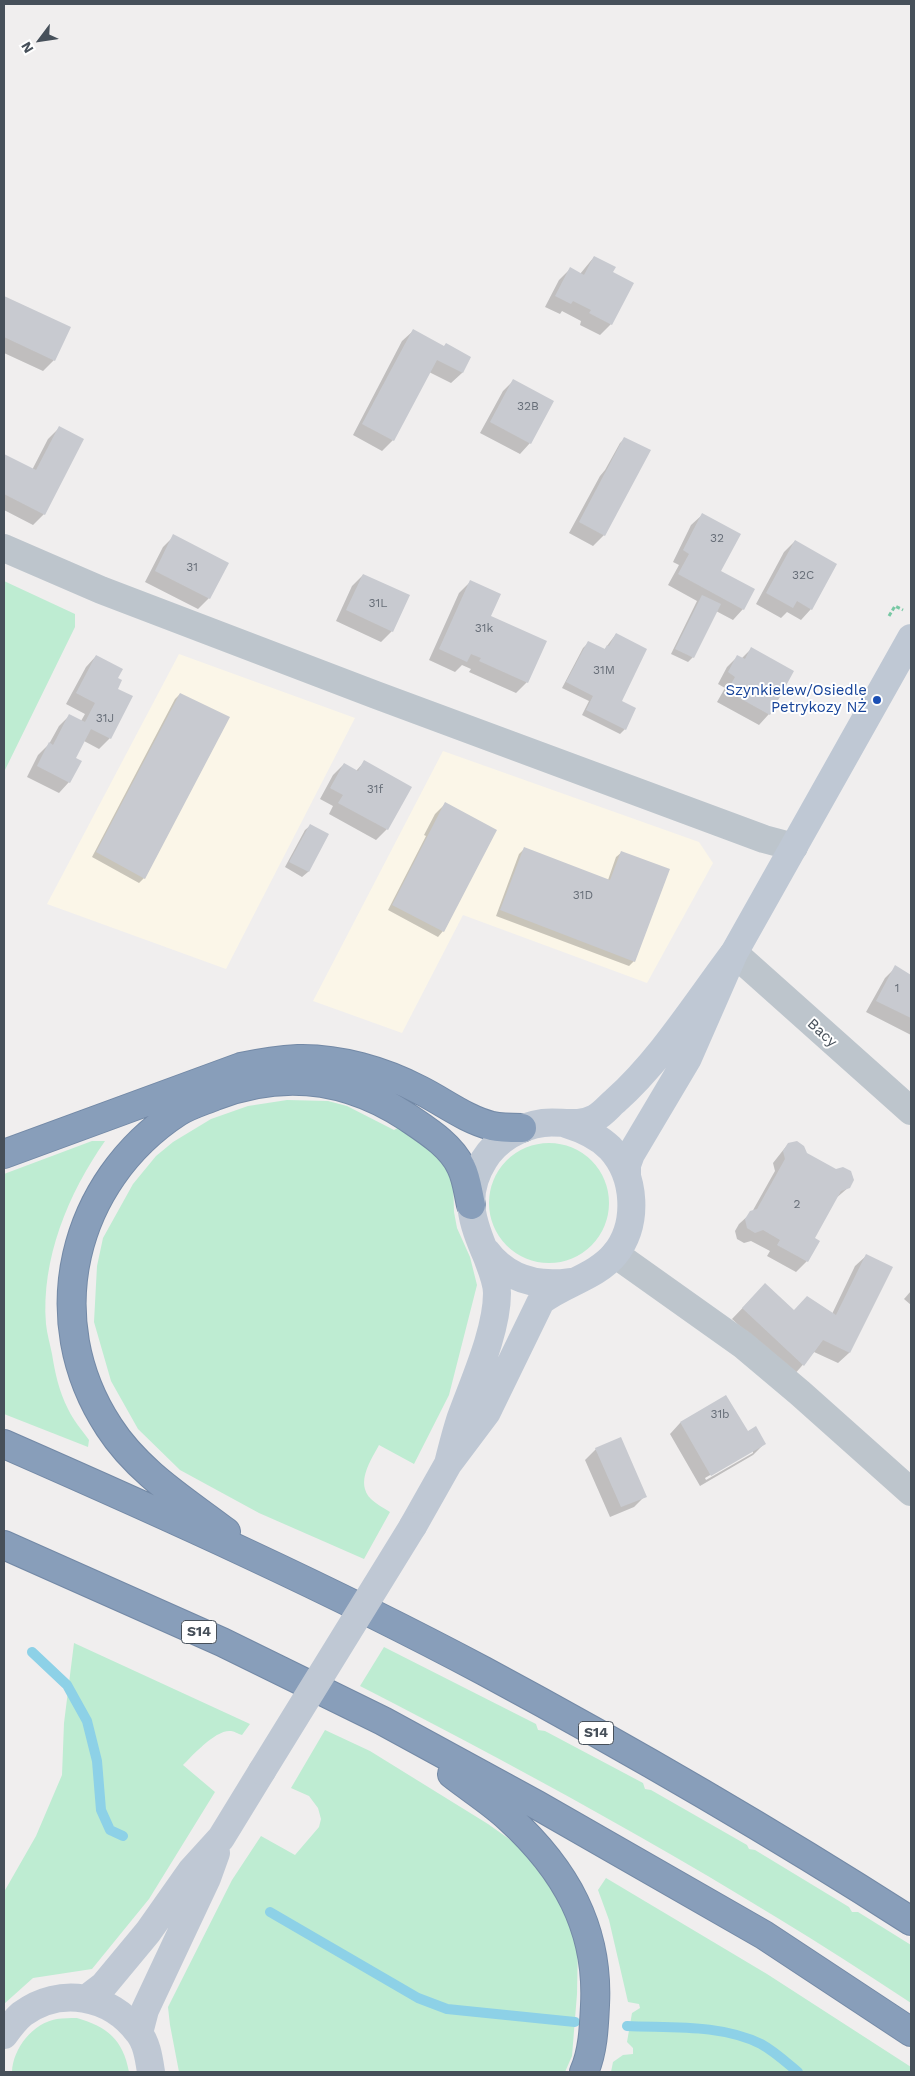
<!DOCTYPE html>
<meta charset="utf-8">
<style>
body{margin:0}
#map{position:relative;width:915px;height:2076px;overflow:hidden;background:#f0eeee;font-family:"Work Sans",sans-serif}
canvas{display:block}
.frame{position:absolute;inset:0;border:5px solid #47505a;pointer-events:none}
.north{position:absolute;left:15px;top:15px;width:50px;height:50px;-webkit-text-stroke:4px #fff;paint-order:stroke;rotate:239deg;font-size:14px;font-weight:700;line-height:20px;text-align:center;color:#47505a}
.north::after{content:'';display:block;margin:auto;width:18px;height:22px;background:#47505a;clip-path:polygon(50% 0,100% 100%,50% 72%,0 100%)}
</style>
<div id="map">
<canvas width="915" height="2076"></canvas>
<div class="frame"></div>
<div class="north">N</div>
</div>
<script>
const context = document.querySelector('canvas').getContext('2d');
context.lineJoin = 'round';
function paint(path, color) { context.fillStyle = color; context.fill(path, 'evenodd'); }
function stroke(path, color, width, dash) { context.strokeStyle = color; context.lineWidth = width; context.lineCap = dash ? 'butt' : 'round'; context.setLineDash(dash || []); context.stroke(path); }
function write(font, color, halo, rows, align = 'center') {
  context.font = font + ' "Work Sans",sans-serif'; context.lineWidth = 4; context.setLineDash([]); context.textBaseline = 'middle'; context.strokeStyle = halo; context.fillStyle = color; for (const [text, x, y, turn = 0] of rows) {
    context.save(); context.translate(x, y); context.rotate((+turn || 0) * Math.PI / 180); context.textAlign = isNaN(turn) ? turn : align; if (halo) context.strokeText(text, 0, 0); context.fillText(text, 0, 0); context.restore();
  }
}
paint(new Path2D(`
 M179,654L355,718L226,969L47,904Z
 M443,751L699,842L713,863L647,983L463,915L402,1033L313,1001Z`), '#fbf6e8');
paint(new Path2D(`
 M4,581L75,614V627L4,772Z
 M287,1100L328,1101L347,1106L394,1130L405,1124L439,1155L453,1177L454,1212L457,1228L470,1257L477,1285L449,1395L414,1464L379,1445C371,1460 355,1483 371,1499C376,1504 384,1508 390,1512L364,1559L259,1513L180,1470L138,1429L111,1381L94,1322L97,1266L103,1238L133,1184L156,1156L173,1142L211,1119L248,1106Z
 M92,1141H105C68,1194 41,1259 46,1324C47,1334 50,1344 52,1354C55,1373 59,1391 68,1409C73,1420 82,1430 89,1440L88,1447L4,1414V1174Z
 M489 1203a60 60 0 1 1 120 0a60 60 0 1 1-120 0Z
 M74,1643L250,1724L242,1735C238,1734 234,1731 231,1731C216,1729 192,1756 183,1765L215,1792L149,1899L92,1969L33,1978L4,2004V1892L36,1836L62,1775L64,1723Z
 M384,1647L536,1724L538,1730L545,1731L643,1783L645,1789L651,1790L747,1845L749,1849L755,1850L849,1907L852,1912H858L911,1945V2003C735,1886 549,1783 360,1686Z
 M325,1730L370,1751L488,1824L519,1846L543,1877L562,1907L578,1944L577,1994L572,2056L565,2072H179L170,2025L168,2007L232,1880L261,1836L295,1855L319,1827L321,1819L318,1808L309,1796L291,1788Z
 M606,1878L767,1974L911,2067V2072H611L613,2062L623,2055L633,2054V2048L627,2042L632,2013L640,2008L639,2004L628,2002L609,1920L598,1890Z
 M77,2018C107,2027 123,2039 129,2072H12C13,2048 33,2023 57,2019C63,2018 70,2018 77,2018Z`), '#beecd2');
paint(new Path2D(`
 M594,257L611,272V324L600,335L580,325L581,321L562,311L560,314L545,307L559,280L570,269L580,274Z
 M4,297L69,328L54,360L43,371L4,353Z
 M413,331L443,347L470,358L462,373L451,383L429,372L393,440L382,451L353,435L402,341Z
 M513,381L530,443L520,454L480,433L503,391Z
 M59,428L44,514L33,525L4,510V455L32,470L48,439Z
 M625,438L604,535L593,546L569,533L600,476L605,470L620,443Z
 M702,515L720,571L743,609L733,620L716,611L693,657L688,662L671,654L697,601L668,585L679,565L673,562L691,525Z
 M174,536L209,598L198,609L145,582L163,547Z
 M795,541L811,609L801,620L787,612L781,618L756,604L784,552Z
 M363,575L392,631L381,642L336,621L352,586Z
 M470,582L489,616L545,642L527,682L516,693L469,672L471,669L462,665L455,672L429,660L459,593Z
 M616,634L620,701L625,729L620,734L582,715L589,701L562,688L583,648L588,643L604,650Z
 M752,648L769,714L759,725L717,702L725,688L718,684L727,667L738,656L741,659Z
 M96,656L116,679L117,689L110,738L99,749L84,741L75,758L69,782L59,793L27,777L38,755L49,744L59,726L70,715L81,721L85,714L66,704L86,667Z
 M180,694L144,878L139,883L92,857L175,699Z
 M364,762L387,829L376,840L329,814L333,806L320,799L333,775L344,764L356,771Z
 M445,804L443,931L438,937L388,910L426,836L424,835L435,814Z
 M311,825L328,835L308,872L302,877L285,867L305,830Z
 M524,849L608,880L616,857L622,852L634,961L629,966L496,916L519,854Z
 M896,967L911,976V1035L866,1012L885,978Z
 M788,1144L806,1154L849,1187L835,1199L813,1239L807,1261L796,1272L767,1256L770,1251L751,1241L744,1243L737,1239L735,1231L739,1224L752,1212L775,1171L773,1163Z
 M866,1256L849,1353L838,1363L814,1352L793,1376L732,1319L754,1296L793,1311L832,1314L855,1266Z
 M911,1291V1305L904,1299Z
 M726,1396L747,1433L764,1444L753,1455L700,1486L670,1434L680,1423ZM753,1450V1453L706,1480L705,1478Z
 M596,1449L645,1496L634,1507L610,1517L585,1460Z`), '#0003');
stroke(new Path2D(`
 M32,1652L67,1685L87,1721L97,1761L101,1810L110,1830L123,1836
 M270,1912L418,1998L447,2009L575,2022
 M627,2026C671,2028 721,2024 761,2044C774,2051 787,2063 798,2072`), '#8dd1e7', 10);
paint(new Path2D(`
 M594,256L616,267L613,272L634,283L612,325L589,313L591,310L573,301L571,304L555,296L570,267L584,275Z
 M4,296L71,327L55,361L4,337Z
 M413,329L444,346L446,343L471,357L463,373L437,360L394,441L362,424Z
 M513,379L554,401L531,444L490,422Z
 M59,426L84,439L45,515L4,494V454L36,470Z
 M624,437L651,450L605,536L579,522Z
 M702,513L741,534L721,571L755,589L744,610L678,574L689,554L683,550Z
 M173,534L229,563L210,599L155,571Z
 M795,540L837,564L812,610L797,601L793,608L766,593Z
 M363,574L410,595L393,632L346,610Z
 M470,580L501,594L491,616L547,641L528,683L479,661L481,658L471,654L467,662L439,649Z
 M702,595L721,604L694,658L675,649Z
 M616,633L647,649L622,701L636,708L626,730L586,710L593,696L566,682L588,641L605,649L607,645L609,646Z
 M751,647L794,671L770,715L727,691L735,677L728,672L737,655L745,659Z
 M96,655L123,669L118,678L122,680L118,689L133,696L111,739L91,729L76,758L82,761L70,783L37,766L49,742L53,745L69,714L85,722L95,703L76,693Z
 M180,693L230,717L145,879L96,852Z
 M364,760L412,787L388,830L338,803L343,795L330,788L344,763L358,771Z
 M445,802L497,830L444,932L392,905Z
 M310,824L329,834L309,872L289,862Z
 M524,847L610,880L621,851L670,869L635,962L500,910Z
 M895,965L911,975V1018L876,1001Z
 M797,1141L804,1146L807,1153L836,1169L843,1167L851,1171L854,1180L850,1188L841,1191L815,1238L820,1241L808,1262L777,1245L780,1240L763,1230L755,1233L747,1228L745,1219L750,1211L757,1209L785,1159L783,1151L788,1143Z
 M866,1254L893,1267L850,1353L823,1340L804,1366L742,1308L765,1283L794,1310L807,1296L836,1315Z
 M726,1395L748,1431L756,1426L766,1444L711,1476L680,1422Z
 M621,1437L647,1497L621,1507L595,1448Z`), '#c8cad0');
const motorway = new Path2D(`
 M4,1154L241,1067C260,1063 279,1060 298,1059C339,1058 384,1071 420,1090C444,1102 465,1119 492,1126C501,1128 513,1128 522,1128
 M4,1444C166,1515 328,1588 484,1671C629,1749 772,1832 911,1921
 M226,1532C184,1500 138,1472 109,1427C38,1319 72,1181 178,1112C189,1105 203,1101 215,1096C282,1070 346,1077 407,1117C426,1130 451,1145 461,1167C467,1179 468,1192 471,1205
 M4,1545L222,1642L383,1721L537,1805L764,1935L911,2032
 M452,1774C471,1789 492,1802 509,1818C565,1869 599,1928 595,2005C594,2027 593,2052 584,2072`);
stroke(motorway, '#7389a6', 30);
stroke(new Path2D(`
 M889,616L895,606L903,610`), '#78c8a4', 3, [4, 2.5]);
stroke(new Path2D(`
 M4,548L101,590L376,695L764,839L794,847
 M734,953L911,1111
 M615,1254L743,1345L800,1393L911,1492`), '#bdc5cc', 28);
stroke(new Path2D(`
 M627,1177V1165L631,1154L688,1058L734,953L911,638
 M486,1251C507,1279 536,1287 570,1282
 M448,1464C452,1448 456,1432 461,1417C474,1381 497,1331 497,1293C497,1281 491,1268 487,1257C472,1222 462,1195 484,1160C496,1140 520,1126 543,1123C561,1121 578,1127 595,1118C603,1114 609,1106 615,1101C661,1060 697,1002 734,953
 M413,1526L448,1464L487,1412L541,1301C564,1283 596,1277 615,1254C639,1224 636,1176 610,1148C598,1136 582,1129 566,1124
 M87,1998L104,1985L148,1932L191,1871L221,1838L262,1771
 M139,2033L145,2010L207,1878L216,1853
 M4,2035C9,2028 15,2020 22,2014C60,1986 110,1995 138,2032C147,2043 149,2059 151,2072`), '#bfc8d4', 28);
stroke(motorway, '#889eba', 28);
stroke(new Path2D(`
 M262,1771L413,1526`), '#bfc8d4', 28);
for (const [x, y, r, color] of [
 [877,700,5,"#1a4fb4"]
]) { const dot = new Path2D(); dot.arc(x, y, r, 0, 2 * Math.PI); context.fillStyle = color; context.fill(dot); stroke(dot, '#fff', 2); }
write('12px', '#676e78', null, [
 ["32B",528,406],
 ["32",717,538],
 ["31",192,567],
 ["32C",803,575],
 ["31L",378,603],
 ["31k",484,628],
 ["31M",604,670],
 ["31J",105,718],
 ["31f",375,789],
 ["31D",583,895],
 ["1",897,988],
 ["2",797,1204],
 ["31b",720,1414]
]);
for (const [x, y, w] of [
 [199,1632,35],
 [596,1733,35]
]) { const box = new Path2D(); box.roundRect(x - w / 2, y - 11.5, w, 23, 4); context.fillStyle = '#fff'; context.fill(box); stroke(box, '#47505a', 1); }
write('bold 14px', '#47505a', null, [
 ["S14",199,1632],
 ["S14",596,1733]
]);
write('15px', '#164399', '#fff', [
 ["Szynkielew/Osiedle",867,691],
 ["Petrykozy NŻ",867,708]
], 'right');
write('15px', '#47505a', '#fff', [
 ["Bacy",822,1033,42]
]);
</script>
